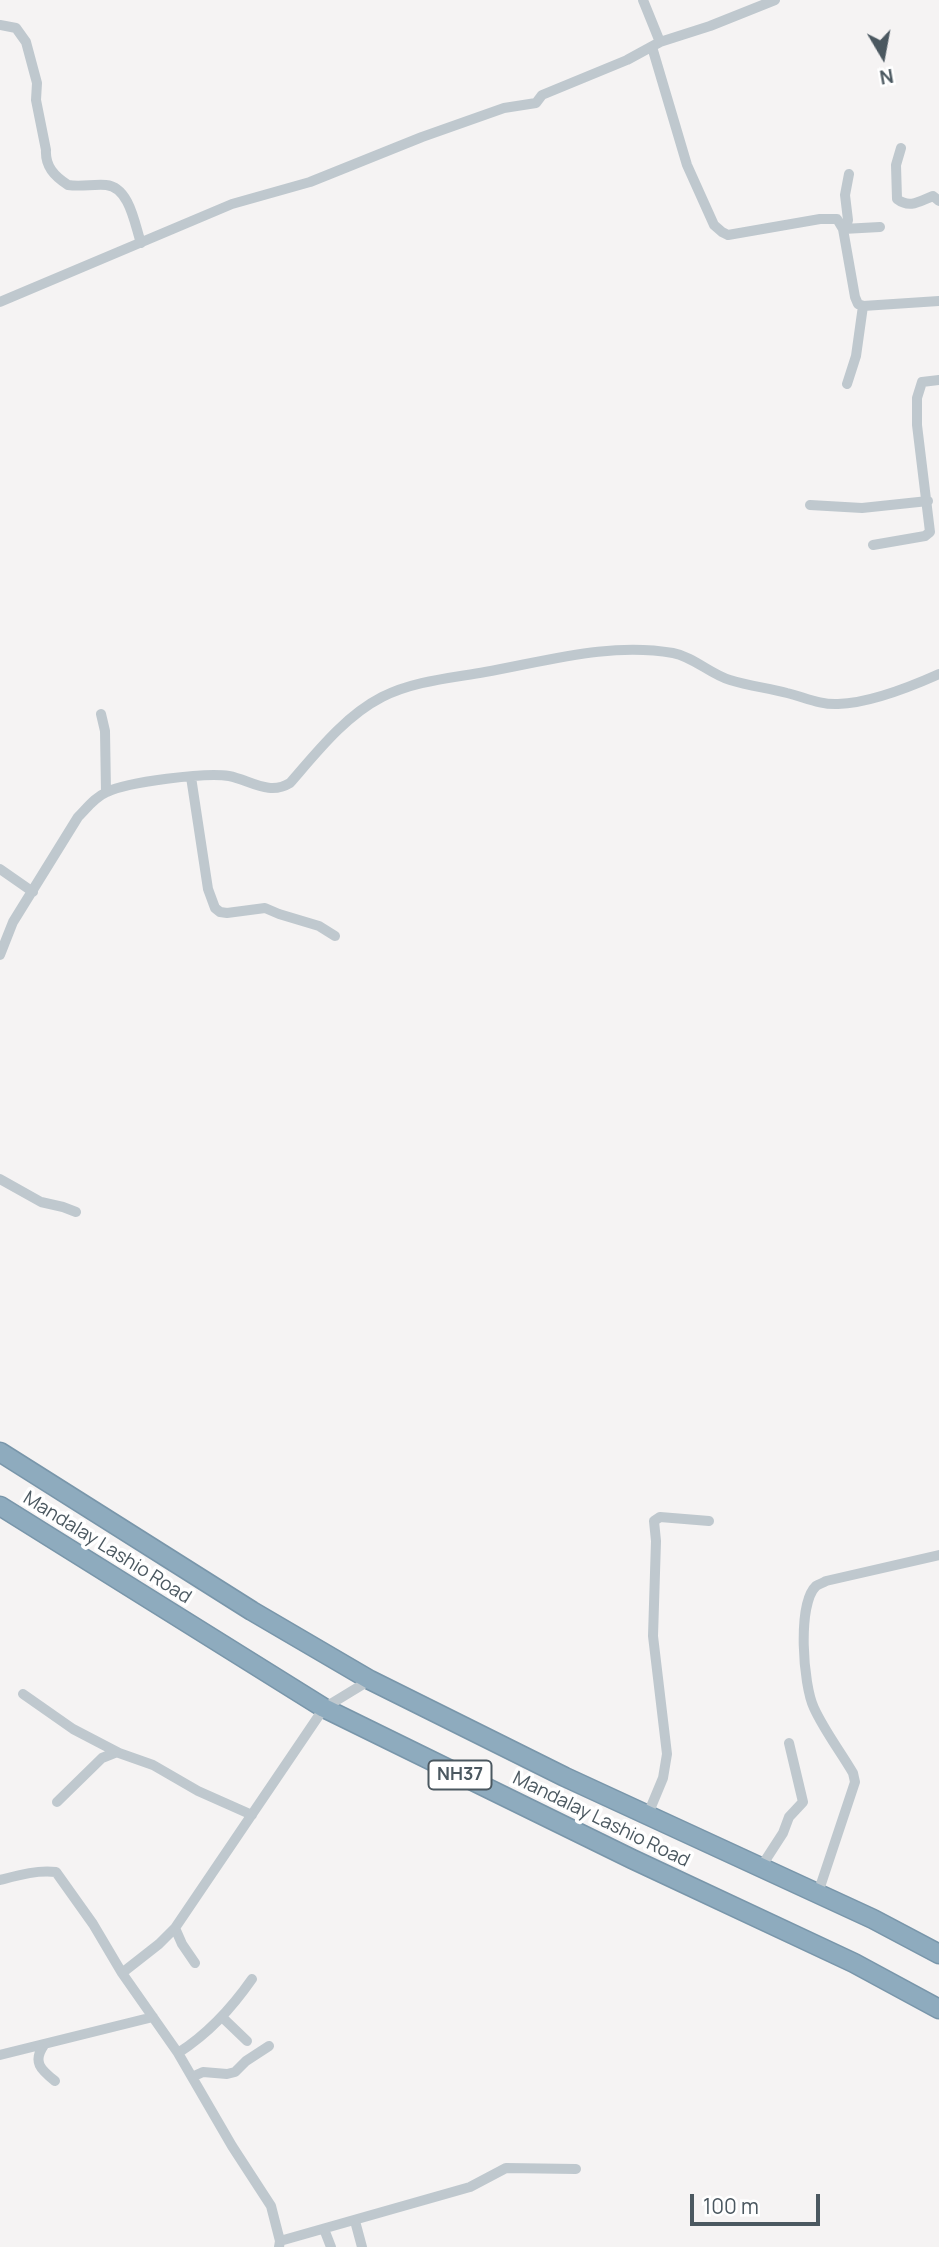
<!DOCTYPE html>
<style>
body{margin:0}
#map{position:relative;width:939px;height:2247px;overflow:hidden;background:#f5f3f3;font-family:Manrope,sans-serif}
canvas{display:block}
.north{position:absolute;left:848px;top:21px;width:70px;height:70px;-webkit-text-stroke:5px #fff;paint-order:stroke;rotate:170deg;font-size:19px;font-weight:700;line-height:28px;text-align:center;color:#4b5860}
.north::after{content:'';display:block;margin:auto;width:24px;height:32px;background:#4b5860;clip-path:polygon(50% 0,100% 100%,50% 72%,0 100%)}
.scale{position:absolute;left:690px;top:2194px;width:130px;height:32px;box-sizing:border-box;border:4px solid #4b5860;border-top:0;padding-left:9px;font-size:21px;line-height:24px;white-space:nowrap;color:#4b5860;-webkit-text-stroke:5px #fff;paint-order:stroke}
</style>
<div id="map">
<canvas width="939" height="2247"></canvas>
<div class="north">N</div>
<div class="scale">100 m</div>
</div>
<script>
const context = document.querySelector('canvas').getContext('2d');
context.lineJoin = 'round';
function stroke(path, color, width, dash) { context.strokeStyle = color; context.lineWidth = width; context.lineCap = dash ? 'butt' : 'round'; context.setLineDash(dash || []); context.stroke(path); }
function write(font, color, halo, rows, align = 'center') {
  context.font = font + ' Manrope,sans-serif'; context.lineWidth = 7; context.setLineDash([]); context.textBaseline = 'middle'; context.strokeStyle = halo; context.fillStyle = color; for (const [text, x, y, turn = 0] of rows) {
    context.save(); context.translate(x, y); context.rotate((+turn || 0) * Math.PI / 180); context.textAlign = isNaN(turn) ? turn : align; if (halo) context.strokeText(text, 0, 0); context.fillText(text, 0, 0); context.restore();
  }
}
const highway = new Path2D(`
 M0,1452L252,1611L370,1680L565,1777L873,1919L939,1954
 M0,1506L324,1708L632,1859L854,1963L939,2009`);
stroke(highway, '#7996aa', 21);
stroke(new Path2D(`
 M643,0L660,42
 M0,25L16,28L26,42L37,83L36,100L46,150C45,166 54,176 68,185C81,187 93,184 106,185C130,187 135,226 141,243
 M652,47L687,165L714,225L722,232L728,235L820,219H837L843,229L855,297L858,304L863,306L939,301
 M901,148L896,165L897,199C910,209 920,201 933,196L939,201
 M843,229L880,227
 M845,230L848,220L845,195L849,174
 M0,302L232,204L310,182L422,137L504,108L536,103L542,95L627,60L660,42L710,26L775,0
 M847,384L856,356L863,306
 M810,505L862,508L928,501
 M873,545L925,536L930,532L917,425V398L922,382L939,380
 M101,714L105,731L106,792
 M191,777L208,889L215,908L220,912L227,913L265,908L279,914L319,926L335,936
 M0,869L33,892
 M0,955L13,922L78,817C87,808 95,797 107,792C127,782 206,772 229,776C250,780 269,796 290,783C317,752 345,716 382,697C413,681 451,678 485,672C547,661 610,642 673,653C694,657 710,674 730,680C749,686 768,688 787,693C804,697 820,705 838,704C871,703 910,687 939,674
 M0,1179L41,1202L63,1207L76,1212
 M23,1694L73,1729L119,1753L153,1765L198,1791L252,1815
 M57,1802L102,1758L117,1752
 M648,1814L663,1778L667,1754L653,1636L656,1541L654,1521L660,1517L709,1521
 M761,1867L783,1833L789,1817L803,1802L789,1743
 M0,1880C19,1875 36,1870 56,1872L93,1924L122,1973L159,1944L175,1928L324,1708L370,1680
 M818,1893L855,1782L853,1773C840,1751 824,1730 814,1708C803,1685 797,1604 816,1586C819,1584 823,1583 826,1581L939,1555
 M175,1928L182,1944L195,1963
 M122,1973L178,2053L232,2146L271,2206L280,2241L279,2247
 M223,2018L247,2041
 M44,2045C32,2062 41,2070 55,2081
 M178,2053C209,2033 231,2009 252,1979
 M0,2055L153,2017
 M192,2077L203,2072L227,2074L235,2072L246,2061L269,2046
 M355,2221L362,2247
 M324,2229L331,2247
 M280,2241L470,2187L506,2168L576,2169`), '#bfc8ce', 10);
stroke(highway, '#8eabbe', 18);
for (const [x, y, w] of [
 [460,1775,63]
]) { const box = new Path2D(); box.roundRect(x - w / 2, y - 14.5, w, 29, 5); context.fillStyle = '#fff'; context.fill(box); stroke(box, '#4b5860', 2); }
write('bold 18px', '#4b5860', null, [
 ["NH37",460,1775]
]);
write('19px', '#4b5860', '#fff', [
 ["Mandalay Lashio Road",107,1548,32],
 ["Mandalay Lashio Road",601,1820,26]
]);
</script>
